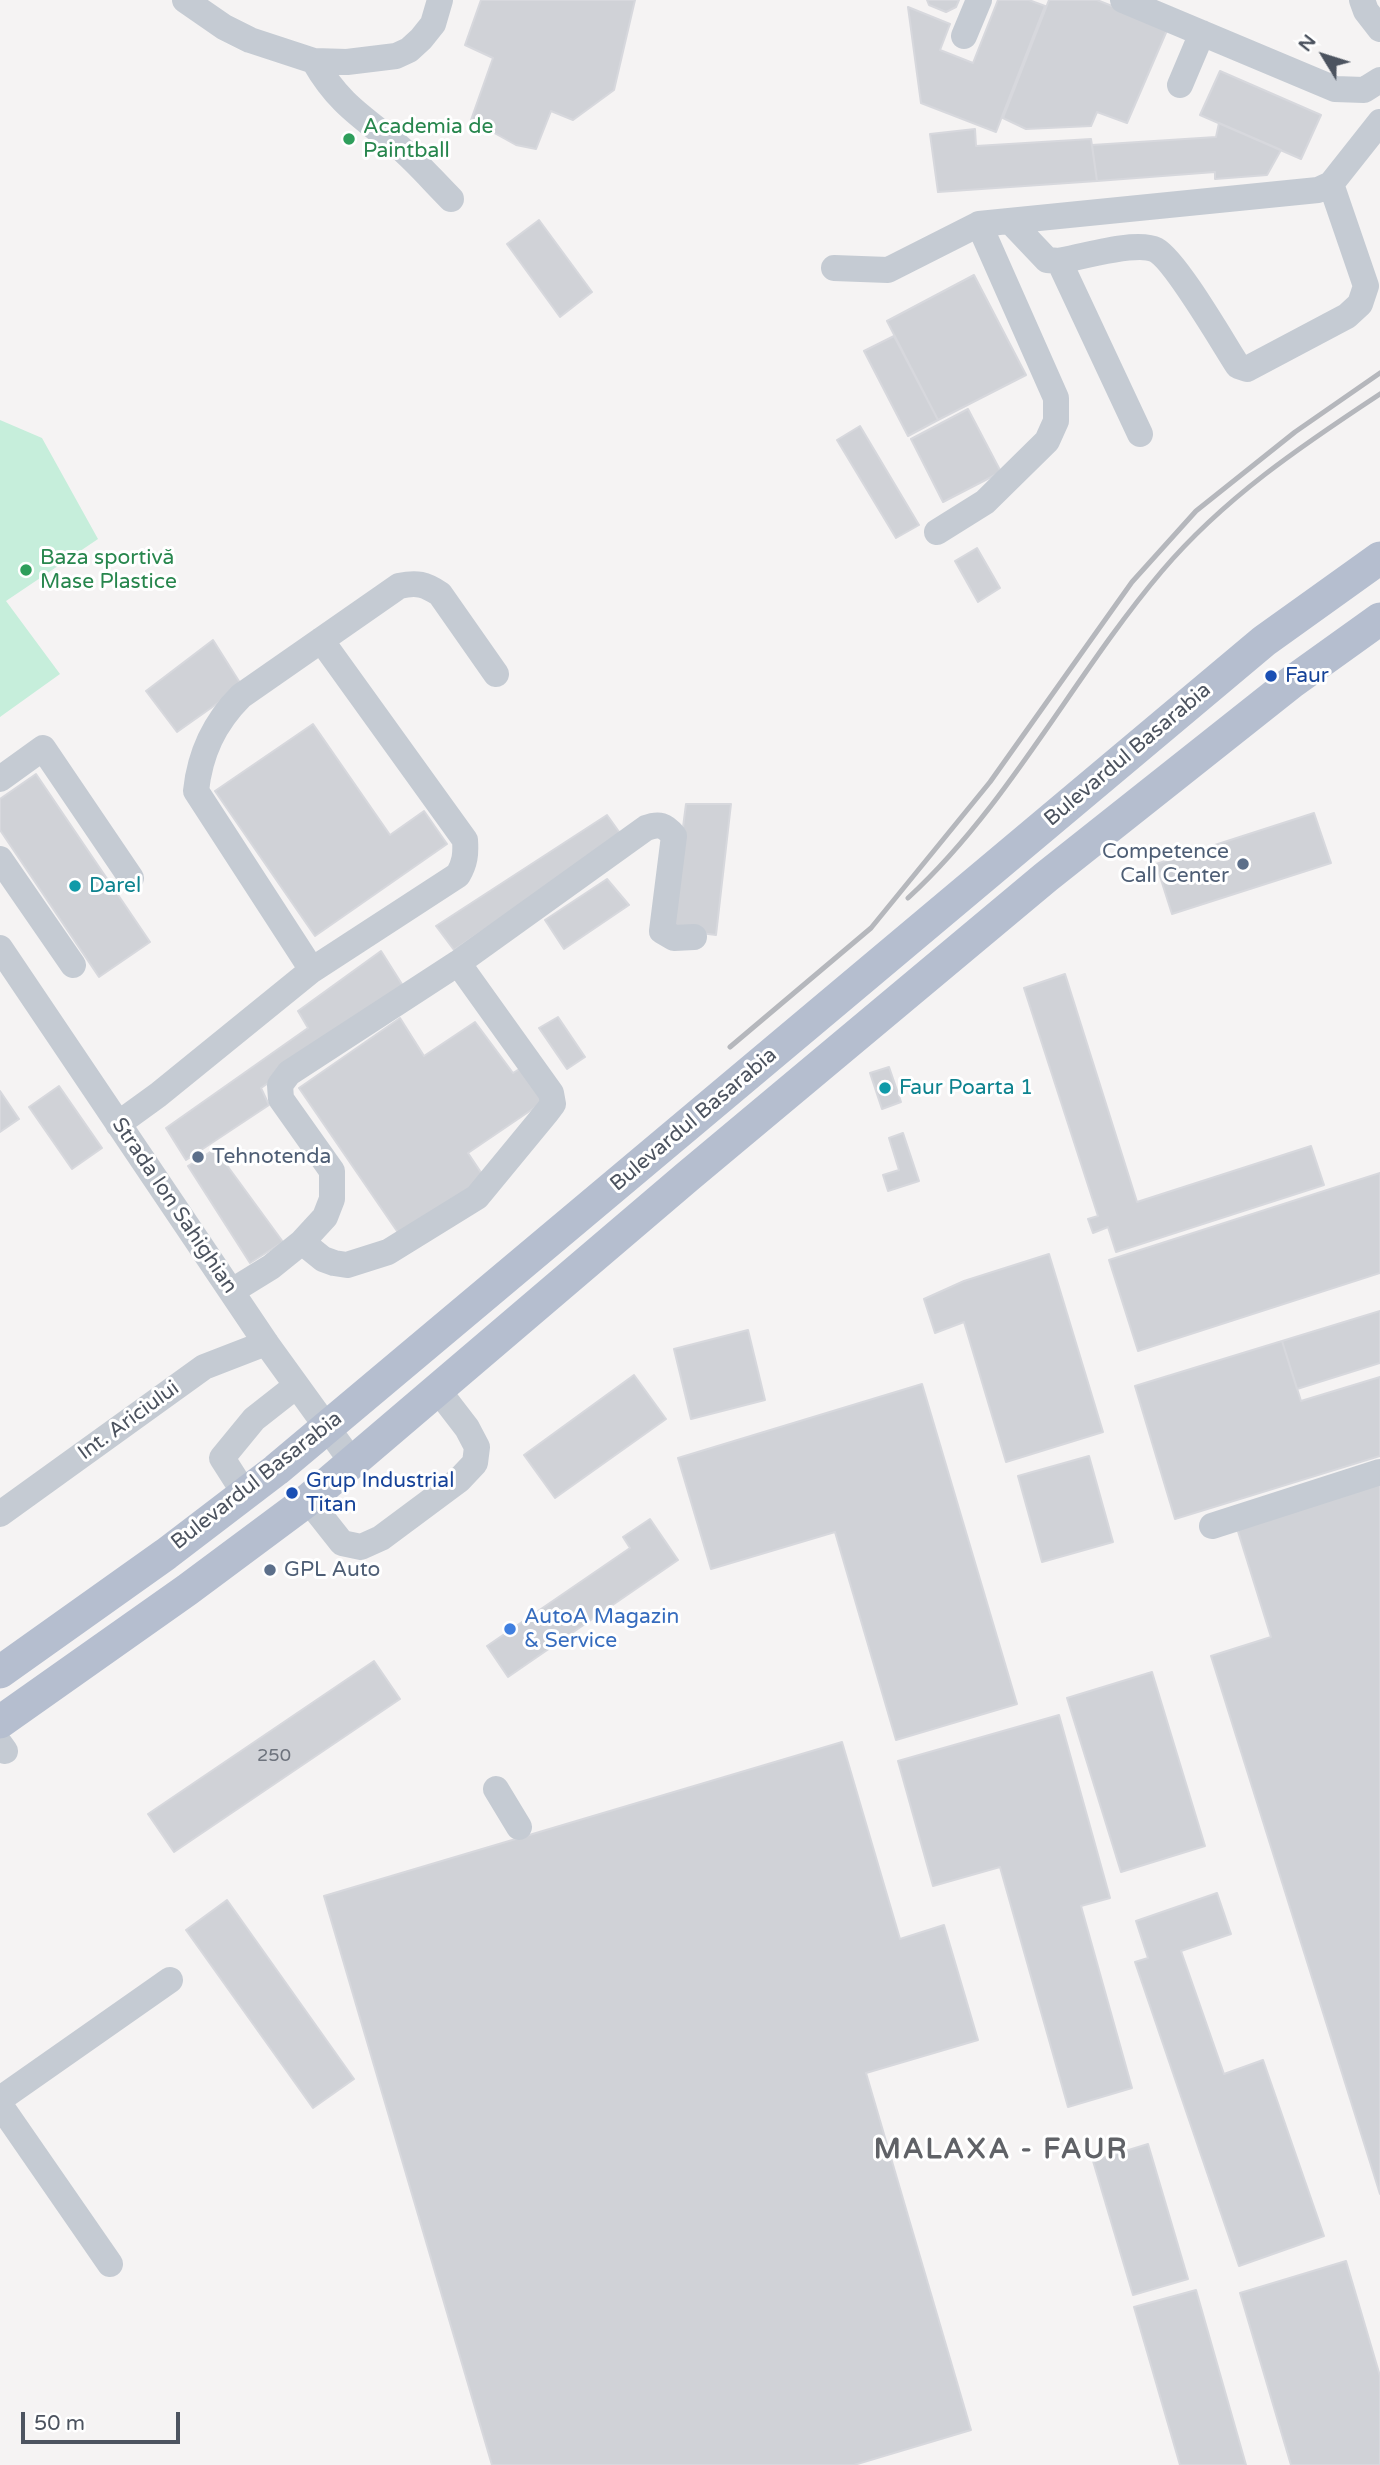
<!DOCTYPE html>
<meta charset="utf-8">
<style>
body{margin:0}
#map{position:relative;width:1380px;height:2465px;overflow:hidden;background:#f5f3f3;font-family:"Varela Round",sans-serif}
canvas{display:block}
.north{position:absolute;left:1289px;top:21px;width:70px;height:70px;-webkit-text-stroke:5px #fff;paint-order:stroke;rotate:308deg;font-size:19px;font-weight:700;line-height:28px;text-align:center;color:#4c535f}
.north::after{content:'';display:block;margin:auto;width:24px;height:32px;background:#4c535f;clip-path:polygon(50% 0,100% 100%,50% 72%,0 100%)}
.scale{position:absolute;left:21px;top:2412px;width:159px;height:32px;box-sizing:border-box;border:4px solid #4c535f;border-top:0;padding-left:9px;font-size:21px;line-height:24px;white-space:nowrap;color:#4c535f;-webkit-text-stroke:5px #fff;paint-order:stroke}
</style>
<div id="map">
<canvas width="1380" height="2465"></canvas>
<div class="north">N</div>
<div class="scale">50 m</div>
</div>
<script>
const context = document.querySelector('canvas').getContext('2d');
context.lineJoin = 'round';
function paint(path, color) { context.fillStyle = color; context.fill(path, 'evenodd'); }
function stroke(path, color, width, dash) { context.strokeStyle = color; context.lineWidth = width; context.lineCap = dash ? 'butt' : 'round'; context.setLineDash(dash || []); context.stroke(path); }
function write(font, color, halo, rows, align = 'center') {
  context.font = font + ' "Varela Round",sans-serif'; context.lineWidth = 6; context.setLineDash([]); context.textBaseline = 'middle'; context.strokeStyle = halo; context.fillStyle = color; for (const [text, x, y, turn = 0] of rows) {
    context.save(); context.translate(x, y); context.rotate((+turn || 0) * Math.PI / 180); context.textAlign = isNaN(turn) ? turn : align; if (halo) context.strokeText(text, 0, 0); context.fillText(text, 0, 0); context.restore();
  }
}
paint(new Path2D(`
 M0,420L42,438L98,539L6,601L60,674L0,717Z`), '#c6eedb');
const building = new Path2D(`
 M481,0H635L614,90L573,120L551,111L536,149L516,145L471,120L493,58L465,45Z
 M927,0H959L956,7L946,12L929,5Z
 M998,0H1029L1045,6L996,132L921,103L908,7L950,24L940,50L973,63Z
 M1049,0H1097L1168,28L1127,123L1097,112L1091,126L1026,129L1003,118Z
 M1220,71L1321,115L1301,159L1200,115Z
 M1219,123L1281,150L1267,175L1215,179V172L1097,181L1092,145L1216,137Z
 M975,129L976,146L1091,139L1097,181L938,192L930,134Z
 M539,220L592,292L560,317L507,244Z
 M974,275L1026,375L938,420L887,321Z
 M894,336L938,420L908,436L864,351Z
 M968,409L1001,472L943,502L911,439Z
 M860,426L919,525L896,538L837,440Z
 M977,548L1000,588L978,602L955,561Z
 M213,640L242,686L177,732L146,691Z
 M313,724L390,835L424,811L447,844L315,936L215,791Z
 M36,774L150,942L99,977L0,830V799Z
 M686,804H731L716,935L670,929Z
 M1314,813L1331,863L1172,914L1156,864Z
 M607,815L622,836L454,950L436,926Z
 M607,879L629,905L564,949L545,920Z
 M381,951L405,989L261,1088L269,1105L186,1160L166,1128L308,1028L298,1011Z
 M1065,974L1137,1202L1311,1146L1324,1185L1116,1252L1108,1227L1093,1233L1088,1219L1098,1216L1024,988Z
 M558,1017L585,1057L567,1069L539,1028Z
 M400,1018L424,1056L475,1022L513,1073L521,1068L543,1102L468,1153L486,1180L399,1234L299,1088Z
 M889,1067L901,1102L882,1109L870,1073Z
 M59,1086L102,1148L72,1169L29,1107Z
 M0,1091L19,1119L0,1132Z
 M903,1133L919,1181L888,1191L883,1175L899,1170L889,1138Z
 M215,1149L283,1242L250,1263L188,1166Z
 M1380,1173V1273L1138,1351L1109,1260Z
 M1049,1254L1103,1432L1006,1462L964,1322L935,1333L924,1299L964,1281Z
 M1380,1311V1363L1297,1389L1282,1341Z
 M748,1330L765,1400L691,1419L674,1349Z
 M1282,1341L1301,1401L1380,1377V1456L1175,1519L1135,1386Z
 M634,1375L666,1419L555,1498L524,1455Z
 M922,1384L1017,1704L896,1740L835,1532L711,1569L678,1458Z
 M1089,1456L1113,1542L1042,1562L1018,1476Z
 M1380,1479V2194L1211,1656L1271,1637L1236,1525Z
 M650,1519L678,1560L508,1677L487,1646L630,1548L623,1537Z
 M374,1661L400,1699L174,1852L148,1814Z
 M1152,1672L1205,1846L1121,1872L1067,1698Z
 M1059,1715L1110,1898L1081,1906L1132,2088L1068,2107L1000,1867L933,1886L898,1761Z
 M842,1742L900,1939L944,1925L978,2040L866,2073L971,2430L854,2465H492L324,1896Z
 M1217,1893L1231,1934L1181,1951L1224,2074L1263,2060L1324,2236L1239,2266L1135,1962L1148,1958L1136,1921Z
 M227,1900L354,2079L313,2108L186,1930Z
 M1148,2144L1188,2279L1133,2295L1093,2161Z
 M1346,2261L1380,2376V2465H1291L1240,2293Z
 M1196,2290L1246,2465H1180L1134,2307Z`);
paint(building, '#d0d2d7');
stroke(building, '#d7d8dd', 2);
stroke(new Path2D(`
 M185,0L224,27L250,40L314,61L347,62L396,56L409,50L421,39L433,24L440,0
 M1123,0L1335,89L1364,90L1380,80
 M1362,0L1366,11L1380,29
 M964,36L979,0
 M314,61C338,103 361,116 397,145C416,161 433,181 451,199
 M1180,85L1202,33
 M1010,221L1047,260L1059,261C1081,257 1137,240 1156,250C1176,261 1223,343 1238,366L1247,369L1347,316L1360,304L1366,286L1331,184
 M1059,261L1140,434
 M834,268L888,270L979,224L1318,190L1331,184L1380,122
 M937,532L985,502L1047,441L1056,421V398L979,224
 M0,779L43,748L131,878
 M0,859L73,965
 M0,948L266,1343L352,1462
 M312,970L196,791C200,753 214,723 241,696L399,586C417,582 425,584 440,594L496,674
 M118,1124L158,1095L312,970L458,875C465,863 466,854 465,840L321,640
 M302,1242L325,1217L332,1199V1171L281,1099L280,1085L289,1073L458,963L646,828C659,823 665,825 674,836L662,931L674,938L694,937
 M232,1291L271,1267L302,1242L323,1259L334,1263L347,1265L388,1252L477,1197L547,1112L553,1104L551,1093L458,963
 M245,1494L222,1458L254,1419L296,1386
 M308,1500L342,1543L361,1547L381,1538L459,1480L475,1463L477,1447L467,1428L437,1389
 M0,1514L204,1367L266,1343
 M1212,1526L1380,1472
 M0,1744L5,1751
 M496,1789L519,1827
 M0,2099L170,1980
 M0,2105L110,2264`), '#c5cbd3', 26);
stroke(new Path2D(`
 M0,1672L166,1554L276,1470L1264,641L1380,558
 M0,1722L187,1590L308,1500L687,1177L1046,877L1292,682L1380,619`), '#b5becf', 33);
stroke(new Path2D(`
 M908,898C1010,804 1073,676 1162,571C1224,498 1301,446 1380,394
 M730,1047L871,928L990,782L1132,582L1196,511L1295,432L1380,373`), '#b5b7bc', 5);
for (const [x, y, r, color] of [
 [349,139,7,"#2e9e5b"],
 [26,570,7,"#2e9e5b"],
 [1271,676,7,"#1a4fb4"],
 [1243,864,7,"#5c6f8a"],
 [75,886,7,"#0f9aa8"],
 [885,1088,7,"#0f9aa8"],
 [198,1157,7,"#5c6f8a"],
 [292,1493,7,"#1a4fb4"],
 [270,1570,7,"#5c6f8a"],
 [510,1629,7,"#3f7fe0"]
]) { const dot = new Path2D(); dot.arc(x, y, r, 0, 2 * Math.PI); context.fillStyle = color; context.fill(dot); stroke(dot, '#fff', 2.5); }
write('18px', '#6d737d', null, [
 ["250",274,1756]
]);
write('21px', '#27864d', '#fff', [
 ["Academia de",363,127],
 ["Paintball",363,151],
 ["Baza sportivă",40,558],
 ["Mase Plastice",40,582]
], 'left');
write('21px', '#164399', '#fff', [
 ["Faur",1285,676],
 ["Grup Industrial",306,1481],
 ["Titan",306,1505]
], 'left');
write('21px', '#4c535f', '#fff', [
 ["Bulevardul Basarabia",1128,755,-40],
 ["Bulevardul Basarabia",694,1120,-40],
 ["Strada Ion Sahighian",174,1206,56],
 ["Int. Ariciului",129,1421,-36],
 ["Bulevardul Basarabia",257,1481,-38]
]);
write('21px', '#4e5e75', '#fff', [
 ["Competence",1229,852,"right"],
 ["Call Center",1229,876,"right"],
 ["Tehnotenda",212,1157],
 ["GPL Auto",284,1570]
], 'left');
write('21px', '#0d838f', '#fff', [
 ["Darel",89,886],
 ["Faur Poarta 1",899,1088]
], 'left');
write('21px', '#366cbe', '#fff', [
 ["AutoA Magazin",524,1617],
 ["& Service",524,1641]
], 'left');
context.letterSpacing = '2px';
write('bold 28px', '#606267', '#fff', [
 ["MALAXA - FAUR",1001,2151]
]);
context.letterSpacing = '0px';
</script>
